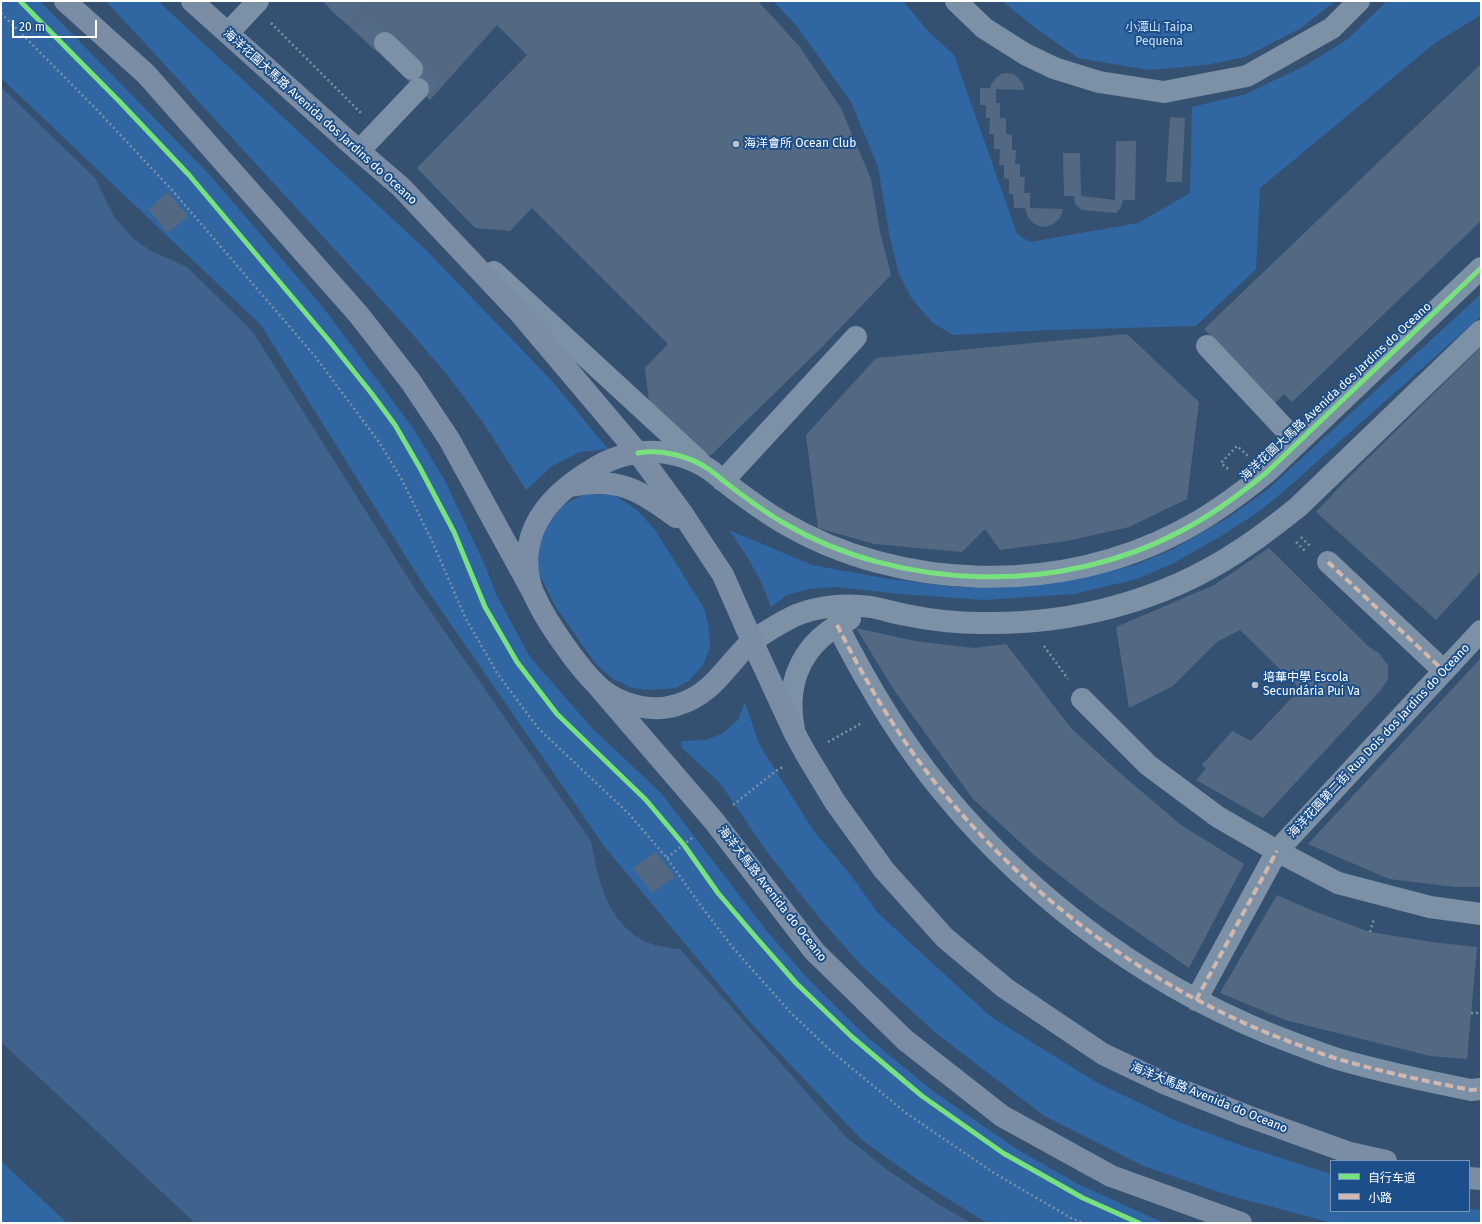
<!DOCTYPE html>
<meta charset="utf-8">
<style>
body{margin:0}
#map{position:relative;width:1482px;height:1224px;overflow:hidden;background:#355171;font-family:"Fira Sans","Noto Sans SC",sans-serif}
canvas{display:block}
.frame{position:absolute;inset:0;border:2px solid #fff;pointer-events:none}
.legend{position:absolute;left:1330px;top:1160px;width:140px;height:52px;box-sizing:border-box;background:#1c4f8a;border:1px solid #7795b9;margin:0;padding:5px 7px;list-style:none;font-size:12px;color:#fff}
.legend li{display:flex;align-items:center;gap:8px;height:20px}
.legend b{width:20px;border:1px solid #7795b9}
.scale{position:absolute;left:12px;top:20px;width:85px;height:18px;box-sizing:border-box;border:2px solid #fff;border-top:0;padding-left:5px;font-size:12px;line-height:14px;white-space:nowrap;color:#fff;-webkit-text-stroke:3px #1c4f8a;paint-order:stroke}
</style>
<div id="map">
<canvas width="1482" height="1224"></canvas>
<div class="frame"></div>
<ul class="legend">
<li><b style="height:5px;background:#77e17e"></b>自行车道</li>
<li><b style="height:5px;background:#d1b7ad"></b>小路</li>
</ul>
<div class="scale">20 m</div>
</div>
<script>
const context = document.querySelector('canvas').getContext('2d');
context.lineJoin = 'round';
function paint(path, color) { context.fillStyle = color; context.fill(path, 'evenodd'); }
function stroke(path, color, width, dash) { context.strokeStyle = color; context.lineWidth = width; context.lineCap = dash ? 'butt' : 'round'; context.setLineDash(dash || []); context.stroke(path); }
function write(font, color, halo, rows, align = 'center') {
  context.font = font + ' "Fira Sans","Noto Sans SC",sans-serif'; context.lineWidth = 4; context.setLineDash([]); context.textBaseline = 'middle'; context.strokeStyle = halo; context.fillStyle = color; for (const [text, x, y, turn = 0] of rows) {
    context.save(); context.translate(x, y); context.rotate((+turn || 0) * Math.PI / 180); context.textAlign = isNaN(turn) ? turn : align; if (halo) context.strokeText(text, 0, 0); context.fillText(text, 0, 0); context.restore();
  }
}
paint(new Path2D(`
 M1,1H40L208,173L322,306L413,428L444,479L484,563L497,596L530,657L592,728L661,793L766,930L810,981L866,1036L933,1091L1015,1148L1080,1185L1164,1223H987L918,1180L862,1140L749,1021L604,846L423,584L261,325L1,78Z
 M106,1H158L427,251L552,381L608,449L580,452L552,466L526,490L484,424L448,376L408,329Z
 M773,1H903L928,31L954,55L1017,234L1030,242L1138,223L1190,193L1192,107L1246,94L1306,65L1348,39L1387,1H1481V15L1435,43L1260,188L1256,269L1196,326L1049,330L953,335L933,323L912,299L899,274L890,238L878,167L851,102L795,24Z
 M1002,1H1335L1301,28L1245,57L1206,65L1149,70L1078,58L1034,27Z
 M1481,294V316L1283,492L1257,513L1221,536L1174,563L1137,579L1074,594L984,600L900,594L837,587L809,589L787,595L771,607L761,582L748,558L729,530L812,565L889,579L959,587L1015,586L1075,579L1135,565L1173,549L1229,517L1267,490Z
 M585,494L614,495L637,510L655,530L704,608L709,628L710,648L703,665L689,681L675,688L651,690L632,688L613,679L595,663L555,606L534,563L541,532L553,510Z
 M745,702L759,744L813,830L850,874L878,913L990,1016L1096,1082L1179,1122L1240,1145L1331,1174V1211H1469V1209L1481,1210V1223H1332L1228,1195L1143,1166L1043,1115L937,1034L862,966L822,921L767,852L720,783L681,747L682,741L706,740L723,733L738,720Z
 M1,1161L67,1223H1Z`), '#3066a1');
paint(new Path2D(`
 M1,87L96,179L106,201L115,218L134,239L151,251L187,267L253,332L415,589L591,841C598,879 606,921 644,941C655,946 668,948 680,949L845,1136L886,1169L941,1206L971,1223H195L1,1042Z`), '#3f638c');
paint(new Path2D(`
 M324,1H758L799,46L841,108L871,179L880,232L891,275L821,348L706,460L649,401L645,368L668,344L532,208L510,231L475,228L417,168L527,55L497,25L430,100L405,78L412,69L392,36L377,52L323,2Z
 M1481,64V221L1292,402L1284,394L1275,403L1204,329Z
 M1007,73L1014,74L1019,79L1023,84L1024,90L996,89V103H1000V118H1006V134L1012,135V150H1016L1015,164H1020V177H1025L1024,193H1030V208L1063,209L1060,218L1053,224L1046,227L1039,226L1033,223L1028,217L1025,208H1014L1013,194H1009V179L1004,178V165H999L1000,149H994V134H989L990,118H986V105H980V88H990L991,85L996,78L1001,74Z
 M1170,117L1185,118L1182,182H1166Z
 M1116,141H1136L1135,200H1123L1120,209L1116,213L1082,210L1075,204L1074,196H1064L1063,153H1080L1081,196L1115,200Z
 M168,192L188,216L168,233L148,209Z
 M1127,334L1199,402L1187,499L1129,527L1067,541L1000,550L985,529L962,552L874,544L818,528L806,435L876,358Z
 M1481,347V571L1436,620L1316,512L1345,481Z
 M1269,548L1369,647L1380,654L1388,666V679L1380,691L1263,818L1196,780L1206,769L1202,765L1232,731L1251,741L1300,689L1240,630L1217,642L1173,686L1129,708L1116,627L1214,585Z
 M856,628L915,641L947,645L974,648L1006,644L1071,728L1120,773L1181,825L1244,864L1189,968L1094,902L1034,855L973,799L894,690Z
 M1481,658V887H1455L1389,879L1308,844Z
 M656,852L675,877L652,893L633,868Z
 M1277,895L1311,910L1370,932L1432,942L1477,947L1467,1059L1430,1056L1285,1020L1220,993Z`), '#536983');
stroke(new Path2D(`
 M337,1L385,43
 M412,69L426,81L418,89`), '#536b86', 22, [22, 11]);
stroke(new Path2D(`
 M1,13L98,111L172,190L314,355L379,442L402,480L432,541L465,617L497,673L538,728L629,814L667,858L701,906L734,949L791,1013L830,1050L906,1113L994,1173L1071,1218L1083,1223
 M271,23L361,113
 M1228,469L1221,463L1237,446L1248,456
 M1301,537L1310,546
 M1296,542L1305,551
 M1044,646L1068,679
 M828,742L862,723
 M733,805L776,771L783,767
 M667,858L693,837
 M1370,932L1374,919
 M1471,1013H1481`), '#7c90a6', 2.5, [2, 3]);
stroke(new Path2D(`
 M956,1L984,28L1025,54L1054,68L1099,82L1164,92L1247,76L1332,28L1359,1
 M228,33L258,1
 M385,43L412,69
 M359,151L418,89
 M494,272L698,460
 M1207,346L1298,443
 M638,453C662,449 690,456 710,470C718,476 726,483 734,489C750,501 765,512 782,522C900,592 1061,595 1181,531C1212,515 1239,495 1266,473L1481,268
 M723,481L856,337
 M1328,562L1444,671
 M837,625C867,684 900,740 942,791C1035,904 1159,994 1296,1044C1310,1049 1324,1055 1338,1059C1382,1072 1426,1081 1471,1090L1481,1089
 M752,641C767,631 782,621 799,614C821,606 847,604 871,607C883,609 894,613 906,615C930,620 957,623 981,623C1070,625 1163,601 1237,552C1259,538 1278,523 1298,507L1481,331
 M1082,699L1148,765L1218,817L1277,851L1338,883L1430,907L1481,914
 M794,730C784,680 804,640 850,619
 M1196,1000L1277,851L1481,631`), '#7c90a6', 22);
stroke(new Path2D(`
 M65,1L146,74L359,315L411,382L449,439L536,598
 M192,1L359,151L401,187L518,311L638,453L682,513L723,575L752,641L794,732L806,754L835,802L884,870L945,938L1005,988L1103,1054L1166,1084L1247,1116L1350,1153L1386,1161
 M638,453C614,455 595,467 575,481C554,496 534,518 529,545C526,559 527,574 531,587C541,615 584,678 608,694C628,707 655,712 677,705C714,694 726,665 752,641
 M570,486C617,476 640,490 676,517
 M597,685L714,821L814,951L905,1040L1002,1116L1111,1176L1241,1223
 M1469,1178L1481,1179`), '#7b8da4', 22);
stroke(new Path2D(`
 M1328,562L1444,671
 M837,625C867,684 900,740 942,791C1035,904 1159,994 1296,1044C1310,1049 1324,1055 1338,1059C1382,1072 1426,1081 1471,1090L1481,1089
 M1196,1000L1277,851`), '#d1b7ad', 4, [8, 4]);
stroke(new Path2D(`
 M20,1L120,102L189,175L331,343L372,394L395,425L420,468L454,532L485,607L517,662L557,714L646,800L684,845L718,893L753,934L796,983L852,1037L922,1096L1003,1153L1083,1198L1139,1223
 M638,453C662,449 690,456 710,470C718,476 726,483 734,489C750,501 765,512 782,522C900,592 1061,595 1181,531C1212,515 1239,495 1266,473L1481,268`), '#77e17e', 5);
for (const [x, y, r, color] of [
 [736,144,4,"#b8c2cd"],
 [1255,685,4,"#b8c2cd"]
]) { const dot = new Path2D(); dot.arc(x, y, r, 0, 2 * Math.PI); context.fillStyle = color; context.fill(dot); stroke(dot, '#1c4f8a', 1.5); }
write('12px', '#cce2f9', '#1c4f8a', [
 ["小潭山 Taipa",1159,28],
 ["Pequena",1159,42]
]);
write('12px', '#fff', '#1c4f8a', [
 ["海洋花園大馬路 Avenida dos Jardins do Oceano",320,117,42],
 ["海洋花園大馬路 Avenida dos Jardins do Oceano",1336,392,-43],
 ["海洋花園第二街 Rua Dois dos Jardins do Oceano",1379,741,-47],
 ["海洋大馬路 Avenida do Oceano",772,894,52],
 ["海洋大馬路 Avenida do Oceano",1209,1098,22]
]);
write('12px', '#fff', '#1c4f8a', [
 ["海洋會所 Ocean Club",744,144],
 ["培華中學 Escola",1263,678],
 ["Secundária Pui Va",1263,692]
], 'left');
</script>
